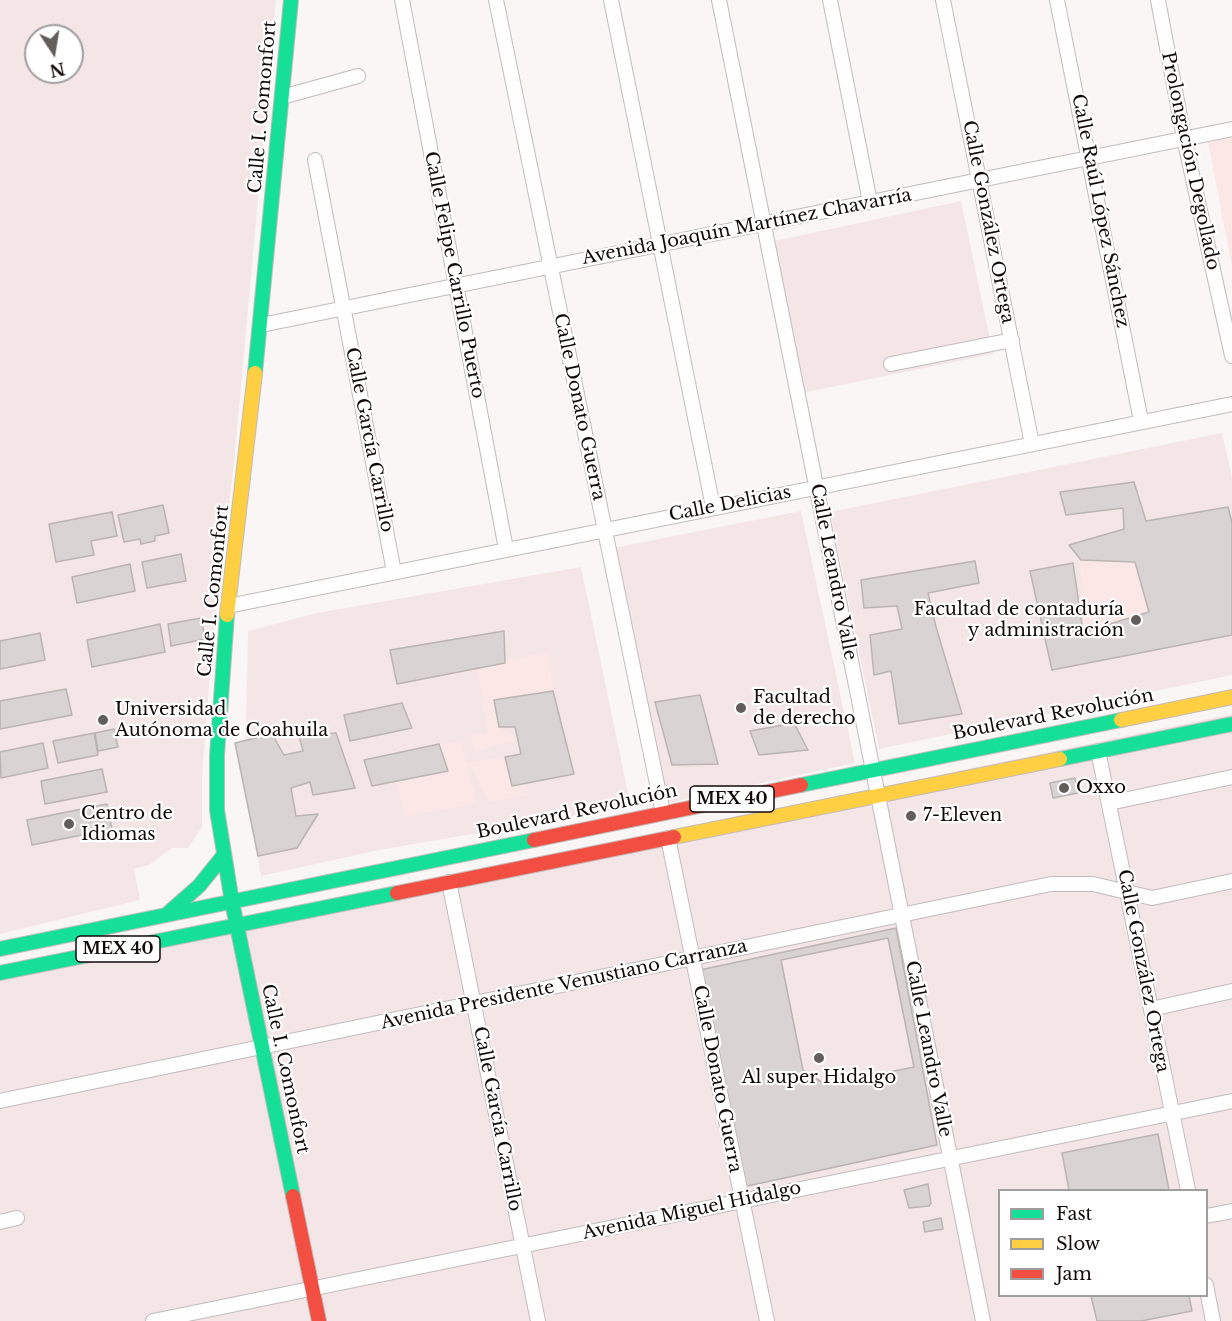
<!DOCTYPE html>
<meta charset="utf-8">
<style>
body{margin:0}
#map{position:relative;width:1232px;height:1321px;overflow:hidden;background:#fbf6f6;font-family:"Libre Baskerville",serif}
canvas{display:block}
.legend{position:absolute;left:998px;top:1189px;width:210px;height:108px;box-sizing:border-box;background:#fff;border:2px solid #a09d9d;margin:0;padding:8px 10px;list-style:none;font-size:18px;color:#110a09}
.legend li{display:flex;align-items:center;gap:12px;height:30px}
.legend b{width:30px;border:2px solid #a09d9d}
.north{position:absolute;left:24px;top:24px;width:60px;height:60px;box-sizing:border-box;background:#fff;border:2px solid #a09d9d;border-radius:50%;rotate:168deg;font-size:16px;font-weight:700;line-height:24px;text-align:center;color:#110a09}
.north::after{content:'';display:block;margin:auto;width:21px;height:27px;background:#635d5c;clip-path:polygon(50% 0,100% 100%,50% 72%,0 100%)}
</style>
<div id="map">
<canvas width="1232" height="1321"></canvas>
<ul class="legend">
<li><b style="height:8px;background:#16e098"></b>Fast</li>
<li><b style="height:8px;background:#ffcf43"></b>Slow</li>
<li><b style="height:8px;background:#f24e42"></b>Jam</li>
</ul>
<div class="north">N</div>
</div>
<script>
const context = document.querySelector('canvas').getContext('2d');
context.lineJoin = 'round';
function paint(path, color) { context.fillStyle = color; context.fill(path, 'evenodd'); }
function stroke(path, color, width, dash) { context.strokeStyle = color; context.lineWidth = width; context.lineCap = dash ? 'butt' : 'round'; context.setLineDash(dash || []); context.stroke(path); }
function write(font, color, halo, rows, align = 'center') {
  context.font = font + ' "Libre Baskerville",serif'; context.lineWidth = 4.5; context.setLineDash([]); context.textBaseline = 'middle'; context.strokeStyle = halo; context.fillStyle = color; for (const [text, x, y, turn = 0] of rows) {
    context.save(); context.translate(x, y); context.rotate((+turn || 0) * Math.PI / 180); context.textAlign = isNaN(turn) ? turn : align; if (halo) context.strokeText(text, 0, 0); context.fillText(text, 0, 0); context.restore();
  }
}
paint(new Path2D(`
 M0,0H276L234,463L213,637L202,777V827L188,848H172L149,865L134,869L140,900L0,934ZM36,36H72V72H36Z
 M961,201L993,354L802,393L770,242Z
 M1222,433L1232,477V675L879,749L830,512Z
 M801,511L855,763L659,805L608,549Z
 M581,567L631,807L379,850L261,876L245,782L248,631L317,613Z
 M1232,714V1321H0V970ZM1000,1190H1206V1296H1000Z`), '#f4e6e6');
paint(new Path2D(`
 M1232,137V266L1208,142Z
 M1081,560L1135,562L1149,612L1083,632Z
 M548,651L553,691L494,700L499,727L518,739L476,752L470,735L487,732L477,668Z
 M462,742L467,762L505,757L512,786L526,783L529,795L489,802L468,764L477,803L404,817L397,781L448,771L439,744Z`), '#fae7e6');
const building = new Path2D(`
 M1134,482L1146,521L1228,507L1232,522V635L1052,670L1030,571L1073,563L1083,632L1149,612L1135,562L1081,560L1069,545L1124,529L1123,508L1066,515L1060,492Z
 M163,505L169,533L155,536V541L141,544L140,539L124,542L118,515Z
 M112,512L117,536L91,541L94,555L56,562L49,524Z
 M181,554L186,581L147,588L142,562Z
 M975,561L979,583L928,593L936,627L962,714L899,724L891,671L874,675L870,635L902,629L897,606L864,608L861,580Z
 M130,564L135,591L77,603L72,577Z
 M201,618L205,639L171,646L168,624Z
 M160,624L165,652L92,667L87,640Z
 M504,631L505,663L397,684L390,650Z
 M40,633L45,660L0,669V641Z
 M66,689L72,715L0,729V701Z
 M553,691L574,774L512,786L505,757L521,754L515,727H499L494,700Z
 M700,695L718,764L672,765L655,702Z
 M402,703L412,728L350,741L344,715Z
 M794,723L808,750L759,755L750,731Z
 M114,729L118,747L98,751L95,733Z
 M94,733L98,755L58,763L53,741Z
 M336,733L355,788L313,795L310,782L291,788L296,816L318,814L297,848L258,856L235,743L272,734L284,755L303,751L299,736Z
 M43,743L48,768L1,778L0,752Z
 M439,744L448,771L372,786L364,760Z
 M102,769L107,792L45,804L41,781Z
 M1075,778L1078,793L1053,798L1050,783Z
 M107,804L112,829L32,845L27,820Z
 M896,928L937,1145L743,1187L700,970Z
 M888,938L914,1067L826,1085L803,1070L781,960Z
 M1158,1134L1169,1190H1069L1062,1153Z
 M928,1184L931,1203L929,1206L909,1208L904,1190Z
 M941,1218L943,1229L925,1232L923,1222Z
 M1091,1296H1189L1192,1311L1141,1321H1097Z`);
paint(building, '#d9d3d3');
stroke(building, '#bbb4b3', 1.5);
const street = new Path2D(`
 M402,0L506,549
 M496,0L663,813
 M611,0L713,507
 M719,0L983,1321
 M830,0L870,202
 M943,0L1032,444
 M1057,0L1141,421
 M1158,0L1184,138L1232,356
 M282,97L358,76
 M315,160L394,572
 M261,325L1232,129
 M891,364L1012,340
 M228,606L1232,404
 M1098,751L1188,1190
 M1109,803L1232,777
 M668,838L767,1321
 M449,882L538,1321
 M1151,1009L1232,991
 M0,1101L1051,884H1093L1152,898L1232,881
 M1206,1216L1232,1211
 M0,1222L17,1218
 M1206,1285L1213,1321
 M153,1321L1232,1101`);
const fast = new Path2D(`
 M255,373L291,0
 M227,615L217,755V810L232,902L293,1196
 M1060,759L1232,724
 M801,785L1121,720
 M166,915L199,886L224,855
 M0,949L534,840
 M0,973L397,893`);
const slow = new Path2D(`
 M227,615L255,373
 M1121,720L1232,697
 M674,837L1060,759`);
const jam = new Path2D(`
 M534,840L801,785
 M397,893L674,837
 M293,1196L319,1321`);
stroke(street, '#c1bbba', 16);
stroke(fast, '#c1bbba', 16);
stroke(slow, '#c1bbba', 16);
stroke(jam, '#c1bbba', 16);
stroke(street, '#fefefe', 14);
stroke(fast, '#16e098', 14);
stroke(slow, '#ffcf43', 14);
stroke(jam, '#f24e42', 14);
for (const [x, y, r, color] of [
 [1136,620,6,"#635d5c"],
 [741,708,6,"#635d5c"],
 [103,720,6,"#635d5c"],
 [1064,788,6,"#635d5c"],
 [911,816,6,"#635d5c"],
 [69,824,6,"#635d5c"],
 [819,1058,6,"#635d5c"]
]) { const dot = new Path2D(); dot.arc(x, y, r, 0, 2 * Math.PI); context.fillStyle = color; context.fill(dot); stroke(dot, '#fff', 2); }
for (const [x, y, w] of [
 [732,799,84],
 [118,949,84]
]) { const box = new Path2D(); box.roundRect(x - w / 2, y - 13, w, 26, 4.5); context.fillStyle = '#fff'; context.fill(box); stroke(box, '#110a09', 1.5); }
write('bold 16px', '#110a09', null, [
 ["MEX 40",732,799],
 ["MEX 40",118,949]
]);
write('18px', '#110a09', '#fff', [
 ["Calle I. Comonfort",263,107,-85],
 ["Prolongación Degollado",1190,161,78],
 ["Calle Raúl López Sánchez",1100,211,79],
 ["Calle González Ortega",988,222,79],
 ["Avenida Joaquín Martínez Chavarría",747,227,-11],
 ["Calle Felipe Carrillo Puerto",454,275,79],
 ["Calle Donato Guerra",579,407,78],
 ["Calle García Carrillo",369,440,79],
 ["Calle Delicias",730,504,-11],
 ["Calle Leandro Valle",833,572,79],
 ["Calle I. Comonfort",214,591,-84],
 ["Boulevard Revolución",1053,715,-11],
 ["Boulevard Revolución",577,812,-12],
 ["Calle González Ortega",1143,971,79],
 ["Avenida Presidente Venustiano Carranza",564,985,-12],
 ["Calle Leandro Valle",928,1049,79],
 ["Calle I. Comonfort",285,1069,78],
 ["Calle Donato Guerra",717,1079,79],
 ["Calle García Carrillo",497,1119,79],
 ["Avenida Miguel Hidalgo",692,1211,-12]
]);
write('18px', '#110a09', '#fff', [
 ["Facultad de contaduría",1124,610,"right"],
 ["y administración",1124,631,"right"],
 ["Facultad",753,698],
 ["de derecho",753,719],
 ["Universidad",115,710],
 ["Autónoma de Coahuila",115,731],
 ["Oxxo",1076,788],
 ["Centro de",81,814],
 ["Idiomas",81,835],
 ["7-Eleven",923,816],
 ["Al super Hidalgo",819,1078,"center"]
], 'left');
</script>
